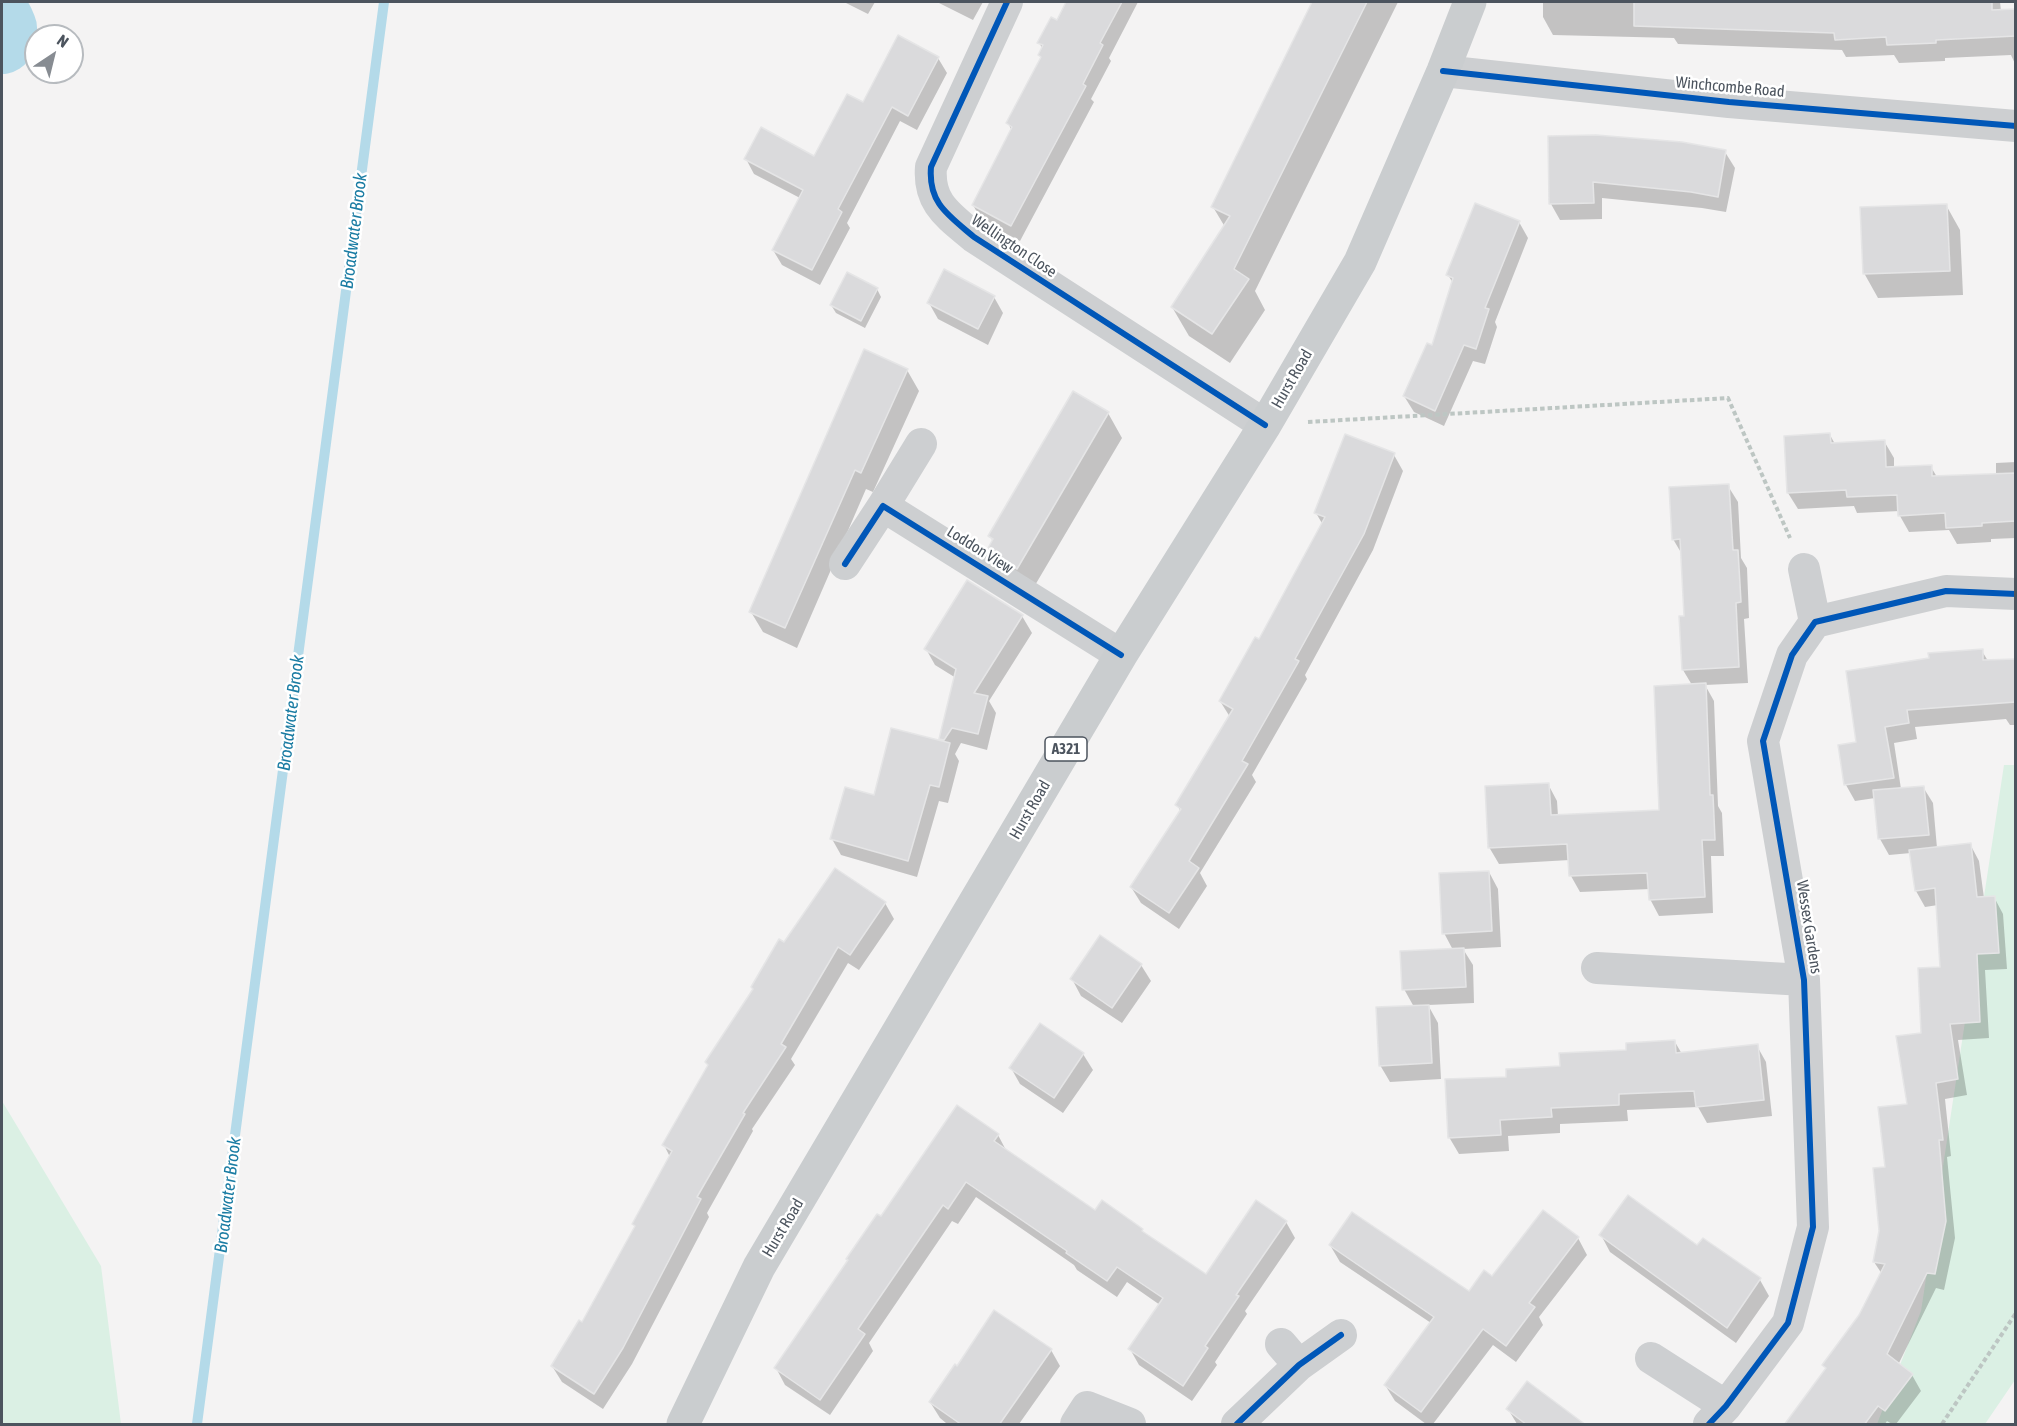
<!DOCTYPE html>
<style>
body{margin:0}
#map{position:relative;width:2017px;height:1426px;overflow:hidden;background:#f4f3f3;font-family:"Asap Condensed",sans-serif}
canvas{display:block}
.frame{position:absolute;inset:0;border:3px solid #4c545e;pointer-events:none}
.north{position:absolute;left:24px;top:24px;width:60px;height:60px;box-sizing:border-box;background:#fff;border:2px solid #b7bbbf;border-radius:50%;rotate:35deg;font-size:16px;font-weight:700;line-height:24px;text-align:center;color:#4c545e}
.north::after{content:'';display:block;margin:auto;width:21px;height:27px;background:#878c92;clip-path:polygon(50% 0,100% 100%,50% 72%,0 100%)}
</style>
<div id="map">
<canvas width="2017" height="1426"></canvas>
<div class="frame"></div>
<div class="north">N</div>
</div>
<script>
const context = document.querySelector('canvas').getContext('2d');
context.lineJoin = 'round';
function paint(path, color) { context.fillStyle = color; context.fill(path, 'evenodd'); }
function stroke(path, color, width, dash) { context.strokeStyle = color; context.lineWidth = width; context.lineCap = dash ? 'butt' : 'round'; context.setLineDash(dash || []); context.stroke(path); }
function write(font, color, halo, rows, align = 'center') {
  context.font = font + ' "Asap Condensed",sans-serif'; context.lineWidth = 5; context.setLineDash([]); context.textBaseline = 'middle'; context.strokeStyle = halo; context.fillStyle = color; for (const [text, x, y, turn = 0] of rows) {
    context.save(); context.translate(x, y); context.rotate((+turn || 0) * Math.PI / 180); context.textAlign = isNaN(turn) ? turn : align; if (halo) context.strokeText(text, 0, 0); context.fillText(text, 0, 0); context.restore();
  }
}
paint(new Path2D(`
 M2004,765H2015V1380L1985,1424H1877L1921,1311Z
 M2,1101L101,1266L121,1424H2Z`), '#dbf0e4');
paint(new Path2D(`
 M844,2H875L868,14Z
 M937,2H983L973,20Z
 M1068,2H1138L1109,58L1111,61L1091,99L1094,102L1020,241L982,221L973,205L1012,131L1008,123L1042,59L1040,55L1043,49L1039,43L1057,22Z
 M1314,2H1398L1255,291L1265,310L1230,363L1189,336L1172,307L1225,227L1213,207Z
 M1543,2H2000L2001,11H2016V66L2011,55L1945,58V61L1899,63L1894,55L1846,57L1842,50L1678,44L1674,38L1553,35L1543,17Z
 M938,58L947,73L917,130L900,121L847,223L850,228L820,285L782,265L773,250L800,198L754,174L746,159L815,158L864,104Z
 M1549,138L1725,152L1735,168L1726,212L1702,208L1602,198V219L1560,220L1551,204Z
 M1946,205L1960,230L1963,295L1878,298L1864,273Z
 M1519,222L1528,238L1495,322L1497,327L1485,364L1473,361L1444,426L1414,412L1404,396L1432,347L1453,283L1448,275Z
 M877,289L881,297L865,328L836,313L831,305Z
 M994,297L1003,313L988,345L938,319L929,303Z
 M907,370L919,391L873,492L866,489L797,648L763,632L751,612Z
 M1108,413L1122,438L1031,592L1002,574L988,550L993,542L990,536Z
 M1830,435L1835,444L1884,441L1894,458V468L1931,467L1937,477L1996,475V463L2016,462V538L1991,539V542L1957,544L1949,530L1909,532L1900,516V511L1857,513L1854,506L1798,509L1788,493Z
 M1394,455L1403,471L1373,550L1305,675L1307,679L1252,775L1256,782L1200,873L1207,886L1179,929L1141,903L1131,887L1181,812L1177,805L1230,717L1220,701L1260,641L1323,525L1316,513Z
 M1728,486L1738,502L1741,558L1747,568L1749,618L1744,619L1748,683L1705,685L1714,701L1718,806L1722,813L1724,856H1711L1713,913L1659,916L1650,899V889L1580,892L1571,876L1570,860L1499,864L1489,847L1548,784L1557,801L1558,816L1661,812L1692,685L1683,670L1686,617L1683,556L1673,539Z
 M968,582L1022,616L1032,633L989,701L996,713L987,750L961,743L955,754L959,761L948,803L939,801L917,877L841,855L832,839L875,797L944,743L941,738L956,678L935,665L926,649Z
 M1982,651L1988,661L2016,660V725H2010L2006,719L1915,727L1917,739L1894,743L1901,789L1923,787L1933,803L1937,848L1970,844L1979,861L1984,898L1994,897L2003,914L2007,969L1985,970L1989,1038L1958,1040L1967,1095L1945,1099L1951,1156L1947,1157L1955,1238L1944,1290L1936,1288L1898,1365L1912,1375L1921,1391L1896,1424H1892L1887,1421L1885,1424H1798L1827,1370L1824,1365L1861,1316L1882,1274L1874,1262L1881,1232L1886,1168L1908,1105L1923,1034L1942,969L1938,905L1925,907L1916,891L1911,853L1889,855L1880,839L1875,798L1855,801L1846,785L1839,746L1858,743Z
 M1489,872L1498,889L1501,947L1463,949L1473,965L1474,1003L1428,1005L1438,1023L1441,1079L1390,1082L1380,1065L1414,1007L1404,989L1453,950L1444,933Z
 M885,903L894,919L859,970L848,963L791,1059L795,1065L752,1129L753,1131L707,1213L709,1217L632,1364L603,1409L562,1382L552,1366L583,1324L636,1228L633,1224L670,1157L664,1145L709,1066L706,1062L785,944Z
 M1141,965L1151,981L1122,1023L1081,996L1072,979Z
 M1675,1042L1682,1054L1757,1046L1766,1062L1772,1116L1707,1123L1698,1107L1627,1110L1628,1121L1560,1124V1133L1508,1136L1509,1151L1459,1154L1449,1137L1508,1078Z
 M1083,1054L1093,1070L1063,1113L1020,1084L1011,1068Z
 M998,1135L1007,1152L1095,1212L1142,1230L1145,1235L1207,1276L1286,1222L1295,1238L1245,1311L1247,1314L1215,1362L1217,1365L1192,1401L1139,1365L1130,1349L1160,1305L1127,1282L1117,1297L1077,1270L1074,1265L976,1197L958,1224L952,1221L869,1343L873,1351L830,1415L785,1385L776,1368L882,1218Z
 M1601,1235L1698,1248L1703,1240L1760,1280L1769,1296L1736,1343L1610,1252Z
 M1578,1238L1587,1255L1539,1317L1543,1325L1516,1362L1493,1345L1433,1424H1426L1395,1401L1385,1385L1431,1323L1340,1262L1330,1245L1469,1293L1492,1278Z
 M1051,1350L1060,1366L1019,1424H945L946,1423L940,1418L930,1402L957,1368Z
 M1508,1409L1584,1424H1517Z`), '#0003');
stroke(new Path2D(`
 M197,1424L384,2`), '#b4dae9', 10);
stroke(new Path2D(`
 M2,21L5,28L2,42`), '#b4dae9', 64);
const building = new Path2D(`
 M1066,2H1122L1100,43L1103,45L1083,84L1086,86L1011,226L972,205L1012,127L1006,123L1041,57L1038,55L1043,45L1037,43L1051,17L1057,20Z
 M1312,2H1367L1234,269L1249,279L1212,334L1171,307L1230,216L1211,207Z
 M1634,2H1992V10L2016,9V36L1936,40V43L1887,45L1886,37L1835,40L1834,33L1634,26Z
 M898,35L939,57L908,116L892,107L838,209L842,212L812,270L772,250L803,190L744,159L761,127L814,156L847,94L863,102Z
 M1596,135L1682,142L1726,150L1718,197L1691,192L1593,182L1594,203L1549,204L1548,136Z
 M1475,203L1520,221L1485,308L1489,309L1476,349L1464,345L1435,411L1403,396L1427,343L1432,345L1453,278L1446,275Z
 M1947,204L1950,271L1863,274L1860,207Z
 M944,269L995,296L978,329L927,303Z
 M847,272L878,288L861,321L830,305Z
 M864,349L908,369L861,473L855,470L785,628L749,612Z
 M1073,391L1109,412L1017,569L987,550L993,539L988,536Z
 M1830,433L1831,443L1885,440L1886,467L1932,465V476L2016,473V521L1982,523V526L1946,528L1945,513L1898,516L1897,495L1847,497L1846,490L1787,493L1784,436Z
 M1345,434L1395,453L1364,534L1295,659L1299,661L1242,761L1248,764L1189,861L1199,868L1169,913L1130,887L1181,809L1175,805L1233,709L1219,701L1255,637L1259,639L1325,517L1314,513Z
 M1729,484L1733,550H1738L1741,602L1736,603L1739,667L1682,670L1679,616H1684L1680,539L1672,540L1669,487Z
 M967,580L1023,615L974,693L988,696L978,734L952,728L944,740L939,739L956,669L924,649Z
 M1983,649V660L2016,659V702L1907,710L1909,723L1885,727L1894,778L1844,785L1838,745L1856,742L1846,671L1929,658L1928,653Z
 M1706,683L1710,795H1713L1715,840H1702L1705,897L1649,900L1647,873L1569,876L1567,844L1488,848L1485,786L1549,783L1551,815L1659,810L1654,686Z
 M891,728L950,743L939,787L930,785L908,861L830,839L845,787L874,795Z
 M1924,786L1929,835L1878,839L1873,790Z
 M1971,843L1977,897L1995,896L1999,953L1977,954L1980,1022L1950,1024L1958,1079L1936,1083L1943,1140H1939L1946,1221L1935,1274L1927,1273L1887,1354L1913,1374L1885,1411L1878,1406L1864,1425H1784L1826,1368L1822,1365L1859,1315L1885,1264L1873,1262L1879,1231L1873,1168L1885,1167L1878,1107L1907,1104L1896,1036L1921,1033L1918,968L1940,967L1935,888L1915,891L1909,850Z
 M835,868L886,902L850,955L838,947L781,1044L786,1047L743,1113L745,1114L697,1197L701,1199L623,1348L594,1394L551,1366L579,1320L582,1322L635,1226L632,1224L672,1151L662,1145L708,1065L705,1062L753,989L751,987L779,939L784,942Z
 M1489,871L1492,931L1442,934L1439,873Z
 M1100,935L1142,964L1112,1008L1070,979Z
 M1464,948L1466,987L1402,990L1400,951Z
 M1429,1005L1432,1063L1379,1066L1376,1007Z
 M1040,1023L1084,1053L1054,1098L1009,1068Z
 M1675,1040L1676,1053L1758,1044L1764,1100L1696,1107L1694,1091L1619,1094V1105L1551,1108L1552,1117L1500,1120L1501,1135L1448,1138L1445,1079L1506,1077V1069L1560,1066L1559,1053L1626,1050V1043Z
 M957,1105L999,1134L994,1141L1095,1210L1102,1200L1143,1229L1142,1231L1206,1274L1256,1200L1287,1221L1236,1295L1239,1296L1205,1346L1208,1348L1183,1386L1128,1349L1163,1298L1117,1267L1107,1281L1066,1253L1067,1251L966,1182L948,1209L943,1205L858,1329L865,1334L820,1400L774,1368L848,1260L846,1259L877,1214L881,1216Z
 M1628,1195L1697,1245L1703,1238L1761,1278L1727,1328L1599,1235Z
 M1543,1210L1579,1237L1529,1303L1535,1307L1506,1346L1483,1329L1421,1412L1384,1385L1434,1317L1329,1245L1352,1212L1469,1291L1484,1270L1492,1276Z
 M994,1310L1052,1349L999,1425H962L929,1402L955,1364L957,1366Z
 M1527,1381L1586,1425H1527L1506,1409Z`);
paint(building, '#dadadc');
stroke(building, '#e5e5e6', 1.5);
stroke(new Path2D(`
 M1308,422L1728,398L1790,538
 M1942,1424L2016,1313`), '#bdc6c3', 4, [4.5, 3]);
stroke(new Path2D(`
 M1007,2L931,167C928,203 948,215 974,237L1265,425
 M1443,71L1729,102L2016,126
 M883,506L921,444
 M845,564L883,506L1121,655
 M1804,569L1815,622
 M1597,968L1804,980
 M1281,1344L1299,1365
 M1651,1358L1726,1406
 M1076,1424L1087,1407L1130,1424
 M1237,1424L1299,1365L1341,1335
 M1709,1424L1726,1406L1788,1323L1813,1227L1804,980L1763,741L1792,655L1815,622L1946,591L2016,594`), '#cdcfd1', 32);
stroke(new Path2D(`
 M683,1424L759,1267L1121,655L1265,425L1360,262L1443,71L1470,2`), '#cacdcf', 33);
stroke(new Path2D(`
 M1007,2L931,167C928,203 948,215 974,237L1265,425
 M1443,71L1729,102L2016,126
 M845,564L883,506L1121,655
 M1237,1424L1299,1365L1341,1335
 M1709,1424L1726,1406L1788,1323L1813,1227L1804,980L1763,741L1792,655L1815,622L1946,591L2016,594`), '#0057b8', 6);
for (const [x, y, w] of [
 [1066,749,42]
]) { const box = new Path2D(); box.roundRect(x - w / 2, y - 12, w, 24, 4.5); context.fillStyle = '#fff'; context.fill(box); stroke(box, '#4c545e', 1.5); }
write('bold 15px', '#4c545e', null, [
 ["A321",1066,749]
]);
write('16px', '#4c545e', '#fff', [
 ["Winchcombe Road",1730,87,5],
 ["Wellington Close",1014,246,34],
 ["Hurst Road",1292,379,-60],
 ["Loddon View",980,550,32],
 ["Hurst Road",1030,810,-60],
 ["Wessex Gardens",1809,927,81],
 ["Hurst Road",783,1228,-59]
]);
write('italic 18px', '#1a7ca3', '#fff', [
 ["Broadwater Brook",354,231,-83],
 ["Broadwater Brook",291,713,-83],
 ["Broadwater Brook",228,1195,-83]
]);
</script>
